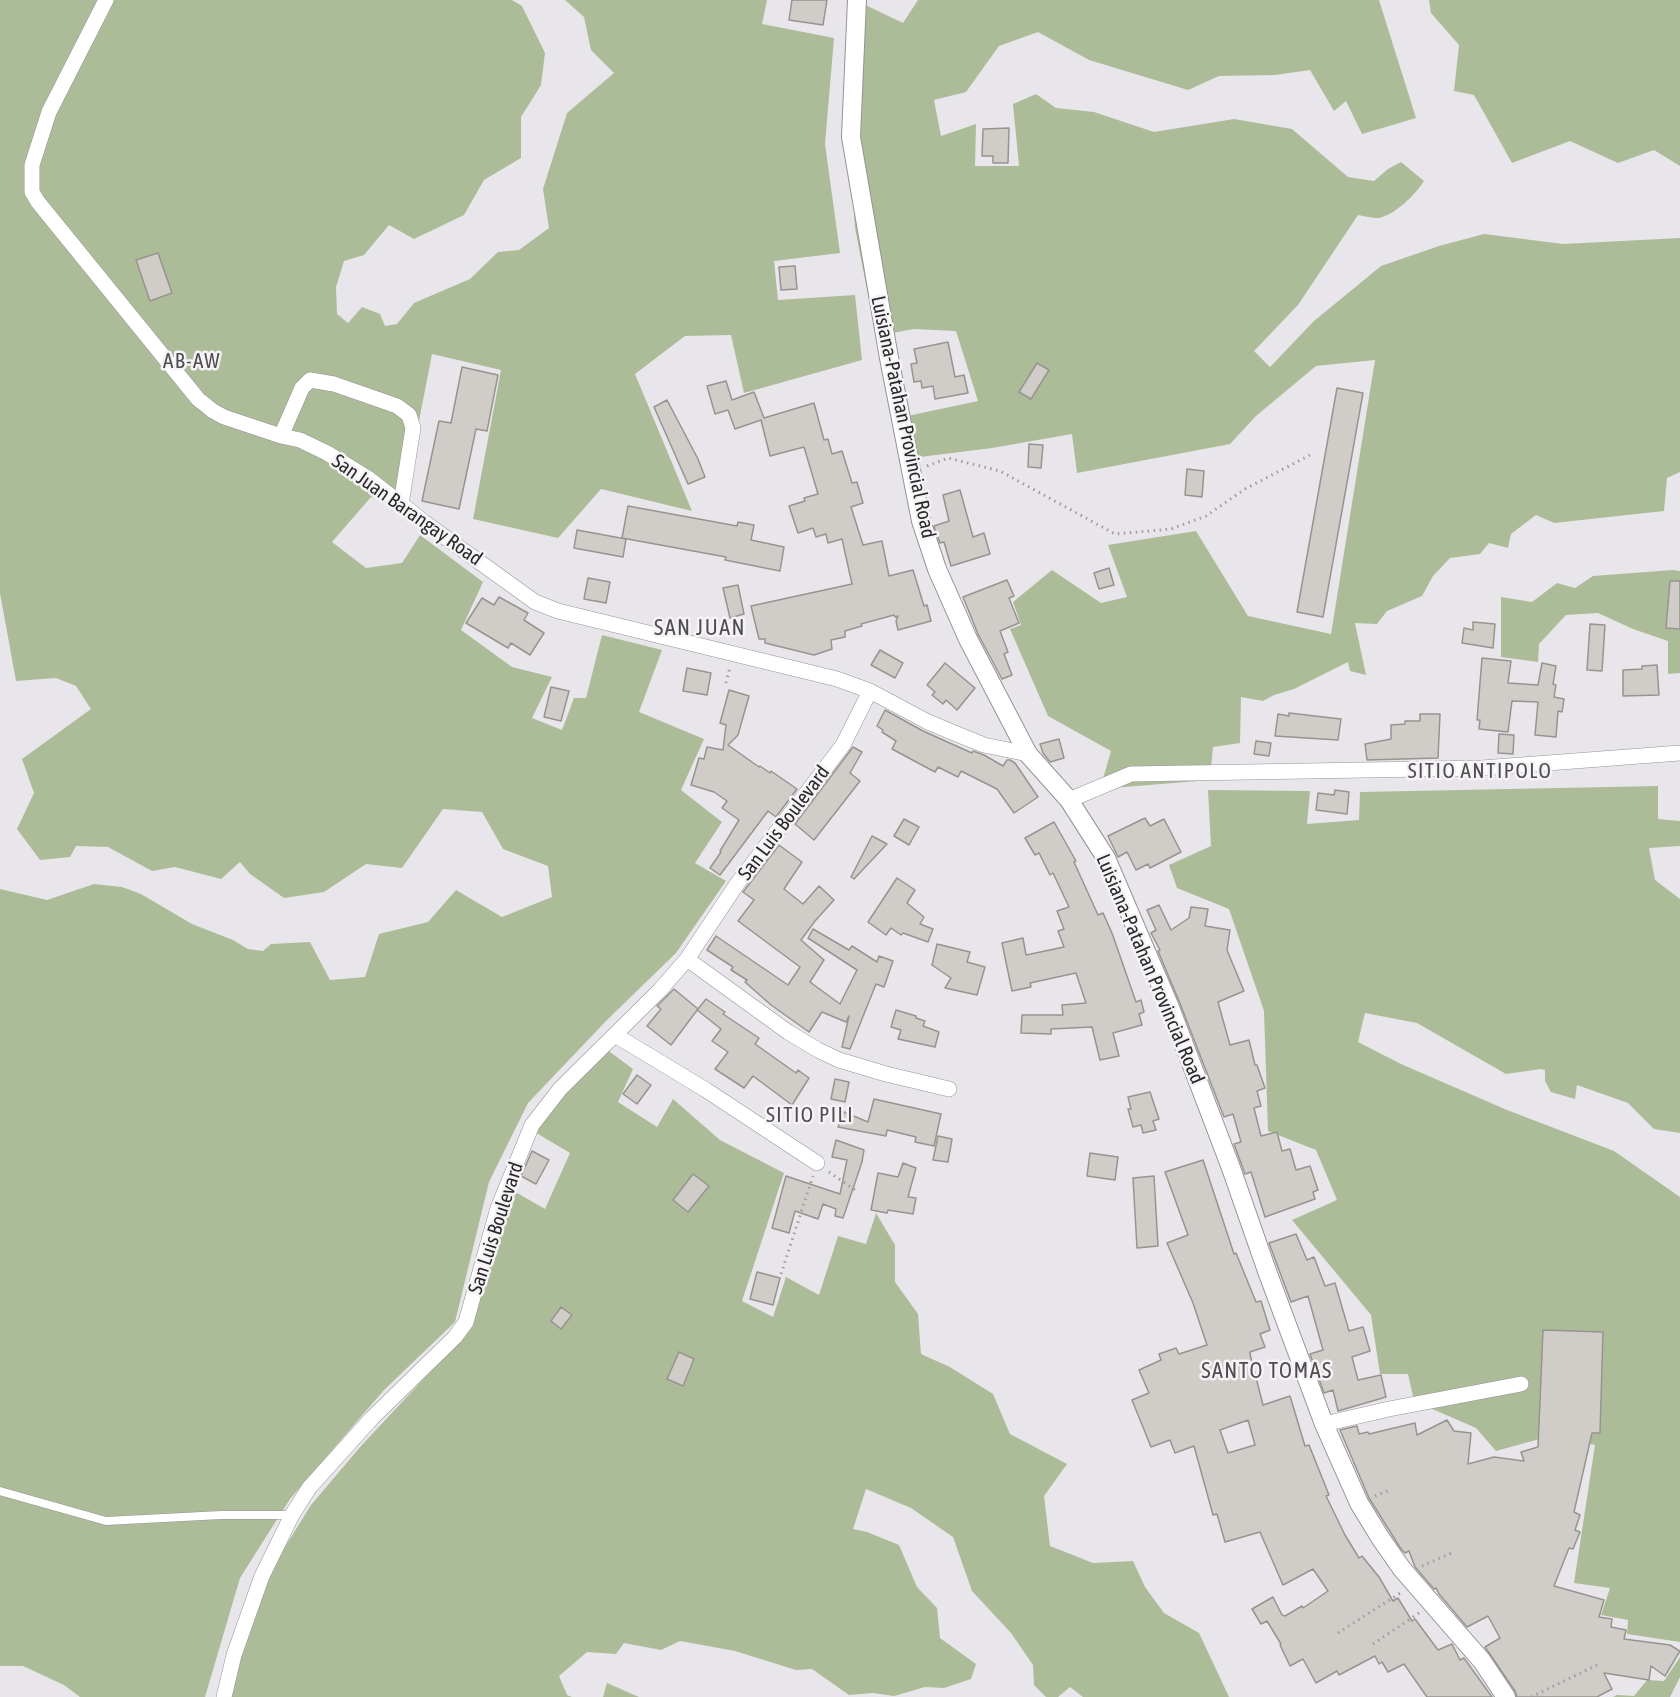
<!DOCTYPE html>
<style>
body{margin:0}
canvas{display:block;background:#e8e6ea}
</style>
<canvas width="1680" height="1697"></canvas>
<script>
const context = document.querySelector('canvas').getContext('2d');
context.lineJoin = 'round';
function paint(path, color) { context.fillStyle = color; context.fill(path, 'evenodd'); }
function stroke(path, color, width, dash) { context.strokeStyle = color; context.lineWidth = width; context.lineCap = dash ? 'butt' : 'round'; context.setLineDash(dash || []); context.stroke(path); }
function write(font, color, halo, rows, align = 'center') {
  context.font = font + ' "Asap Condensed",sans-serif'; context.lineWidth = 5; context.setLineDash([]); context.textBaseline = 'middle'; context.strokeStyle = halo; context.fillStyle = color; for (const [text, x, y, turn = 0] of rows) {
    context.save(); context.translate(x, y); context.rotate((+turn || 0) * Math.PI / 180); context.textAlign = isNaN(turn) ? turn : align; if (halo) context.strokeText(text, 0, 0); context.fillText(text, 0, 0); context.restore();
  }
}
paint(new Path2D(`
 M0,0H512L522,6L545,53L541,85L521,117V158L484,180L464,215L414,239L389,225L364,255L344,261L336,287L337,314L348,323L362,307L380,314L385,326L397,324L414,303L470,279L498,252L519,250L549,228L543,189L567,113L614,73L591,50L584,17L565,0H767L762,24L834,38L825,144L840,253L774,261L778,300L855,295L862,360L744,393L731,335L685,336L635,374L692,511L601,489L558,538L473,519L501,370L432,354L405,493L371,497L332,542L366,568L402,563L420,535L483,582L461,630L512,667L552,677L532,718L562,730L574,698H586L602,635L662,650L639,712L704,739L681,790L722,822L695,863L726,881L676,953L606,1021L528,1103L489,1182L455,1322L384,1390L290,1499L240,1578L205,1697H80L64,1685L23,1666H0V889L47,900L94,884L122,887L141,894L192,924L233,940L248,949L263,951L271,944L310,942L330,980L365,977L379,934L428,922L456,890L502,917L552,897L548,866L503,849L482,812L443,809L402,868L366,864L324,892L284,898L250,874L240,862L221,879L175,867L152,871L108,847L76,846L70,857L40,860L17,829L34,793L22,759L91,709L76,686L56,678L16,681L0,593Z
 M918,0H1379L1416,118L1362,134L1346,101L1334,111L1310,70L1275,75L1219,76L1188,90L1089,60L1038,32L999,46L966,92L934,100L941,136L976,124L975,166H1019L1013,104L1036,94L1056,108L1094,112L1154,132L1234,119L1292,129L1348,177L1374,181L1388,169L1401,162L1424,181C1416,194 1394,216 1378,218C1372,218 1364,216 1358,215L1298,305L1254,351L1270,367L1314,321L1381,266L1439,246L1484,234L1563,244L1680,238V472L1667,478L1664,511L1554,523L1536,515L1511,534L1508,548L1489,543L1480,554L1450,558L1433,576L1422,596L1387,611L1377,624L1355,623L1366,675L1350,671L1348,662L1294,689L1274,695L1263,701L1241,697L1240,743L1213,747L1210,780L1100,789L1111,751L1048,716L1010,629L1021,625L1013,602L1052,570L1101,603L1127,597L1108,545L1196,531L1248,616L1331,634L1375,360L1316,366L1256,416L1230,444L1077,473L1072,434L992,448L904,459L898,418L978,401L956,331L914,329L876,336L855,228L848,128L857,1L903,23Z
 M1429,0H1680V166L1654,150L1618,163L1570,141L1512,163L1474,95L1454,91L1459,45L1431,13Z
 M1673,570L1680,571V673L1668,674V641L1633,629L1598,613L1566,615L1539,644L1538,662L1501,657V597L1532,602L1557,583L1575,588L1593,576Z
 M1658,786V819L1680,821V846L1649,848L1655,880L1680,899V1133L1654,1129L1628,1103L1577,1085L1575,1099L1551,1092L1545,1081V1070L1541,1069L1506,1074L1417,1023L1365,1013L1358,1042L1401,1064L1507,1110L1614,1151L1680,1197V1642L1627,1634L1628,1620L1601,1615L1610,1588L1574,1583L1595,1445L1554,1435L1496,1451L1476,1428L1414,1401L1408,1374H1380L1371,1315L1292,1220L1337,1200L1316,1150L1268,1131L1264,1011L1229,909L1177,888L1169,865L1211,846L1208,790L1310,791L1307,824L1359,820L1360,792Z
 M606,1049L633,1069L618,1102L657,1127L673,1099L720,1140L784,1173L742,1301L773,1317L786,1277L819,1295L838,1236L866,1244L876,1213L895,1245V1282L918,1314L921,1354L950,1367L993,1394L1010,1434L1067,1464L1044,1496L1050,1546L1093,1563L1133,1561L1145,1587L1164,1613L1199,1633L1229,1697H1083L1070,1687L1058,1697H1046L1034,1685L1033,1665L1011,1633L972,1591L953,1537L911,1508L866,1489L853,1529L867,1532L899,1545L917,1587L937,1608L940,1638L976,1664L971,1679L944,1688L925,1687L894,1696L873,1693L849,1695L812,1669L796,1670L735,1651L680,1641L661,1650L624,1643L616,1654L587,1652L559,1676L567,1695L572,1697H223L254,1597L311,1505L361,1446L473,1326L505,1186L545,1209L570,1153L533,1131L560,1093Z
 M1680,1657V1677L1670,1697H1613L1617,1695L1634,1696L1647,1680L1664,1681Z
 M607,1683L639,1697H603Z`), '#adbc98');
const building = new Path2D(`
 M792,0H827L823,25L789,20Z
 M1009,128L1008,163H993V156H982L983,129Z
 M158,253L172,293L150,301L136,260Z
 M795,266L797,289L781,290L779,267Z
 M948,342L955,377L964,375L968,393L935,399L933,386L922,388L921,381L914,382L911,364L917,363L914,349Z
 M1037,363L1049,370L1031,399L1019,392Z
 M462,367L498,375L487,431L476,429L459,509L422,501L439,421L451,423Z
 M726,381L732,400L754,392L764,418L814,403L824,440L828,439L832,454L842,451L852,483L857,482L863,503L851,507L863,545L882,541L889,576L913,570L924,606L927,605L931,621L898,630L896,621L898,616L895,617L894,615L861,624L862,626L845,631V637L831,640L832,649L814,655L765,643V639H759L751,606L852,584L842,539L828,543L826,534L816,537L813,528L798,533L789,506L805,501L804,498L818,494L804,447L770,456L761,420L735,429L728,410L715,414L707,386Z
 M1337,388L1363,393L1323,617L1297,612Z
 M667,400L698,459L705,477L688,484L654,407Z
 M1029,444L1043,445L1041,468L1028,467Z
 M1187,469L1204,471L1202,497L1185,495Z
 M960,490L973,537L984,533L990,554L951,566L944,542L940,543L934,526L949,521L943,495Z
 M628,506L737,526L738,522L754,525L751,540L784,547L780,571L725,560L726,557L622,538Z
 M577,530L626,539L623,557L574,548Z
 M1109,568L1114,585L1099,589L1094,573Z
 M588,578L610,582L606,603L584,599Z
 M1007,580L1014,596L1009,598L1019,623L1000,631L1008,652L1004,654L1012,675L1002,679L978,634L963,597Z
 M1670,581H1680V629L1666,628Z
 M738,585L744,614L730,618L723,588Z
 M499,597L528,613L524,620L544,633L530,655L511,643L508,648L466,623L482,598L494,605Z
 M1473,622L1495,624L1493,648L1462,643L1464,628L1473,630Z
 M1590,624L1605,625L1602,671L1587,670Z
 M880,650L903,663L895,678L871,665Z
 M1482,658L1511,661L1508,683L1538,685L1542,663L1556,666L1553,684L1556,685L1554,697L1564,699L1562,712L1558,711L1556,737L1535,735L1538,702L1512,701L1508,732L1479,729L1480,720H1477Z
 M945,663L975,688L957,710L946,700L943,704L932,695L935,692L927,685Z
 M1657,665L1659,695L1623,696V670L1642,669V666Z
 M687,668L711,673L707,695L683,691Z
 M551,687L569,691L561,721L544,717Z
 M729,690L749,696L738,735L728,745L759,767L760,766L770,773L771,771L797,789L776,817L768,811L720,875L710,868L721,852L720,851L739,820L722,808L727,801L714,792L691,785L699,758L704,759L707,747L723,750L726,725L720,723Z
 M885,710L923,731L972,753L973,751L984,755L1003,766L1007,760H1010L1015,763L1038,797L1014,813L997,789L961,771L958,777L938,767L935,772L892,749L896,741L882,732L883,730L877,726Z
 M1289,713L1341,719L1338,740L1275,736L1278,714L1289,716Z
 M1420,714H1440L1438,758L1367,760L1365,744L1391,739V725L1405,724V721H1420Z
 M1499,734L1514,735L1513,754L1498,753Z
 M1059,739L1064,758L1050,762L1043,753L1040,744Z
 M1256,741L1271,743L1269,756L1254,754Z
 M853,747L862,752L850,773L860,781L814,840L795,824Z
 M1335,790L1349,792L1347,814L1316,810L1318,793L1334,795Z
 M1145,818L1150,826L1164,819L1181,852L1150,868L1148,864L1136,870L1127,852L1118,857L1108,836Z
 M904,819L919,827L909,845L894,836Z
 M1054,822L1076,861L1074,862L1098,915L1103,913L1112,933L1136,1002L1141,1000L1144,1012L1139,1014L1142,1025L1113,1033L1119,1056L1100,1060L1092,1027L1051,1029V1034L1021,1033L1022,1015H1063L1062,1005L1086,1003L1076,973L1030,983L1031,987L1012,991L1002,943L1023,938L1026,955L1064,947L1058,931L1064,929L1057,911L1069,907L1053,873L1050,875L1039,853L1035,855L1025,838Z
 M872,836L887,844L854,879L851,877Z
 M779,845L802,862L784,889L803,904L819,886L834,900L815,921L801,940L824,960L810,982L840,1004L857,970L808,938L813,929L849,950L852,946L877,962L879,956L893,961L884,987L876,984L850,1049L842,1047L849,1016L846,1022L822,1012L809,1032L771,1005L745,982L747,980L731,970L733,967L707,950L716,936L788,985L800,967L738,921L754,900L743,892Z
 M897,878L915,890L907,903L924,917L920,924L933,929L928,942L903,933L901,935L891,928L886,935L868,922Z
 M1159,905L1171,930L1189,918L1191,907L1208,909L1205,926L1230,930L1227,950L1244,991L1218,1002L1230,1045L1249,1040L1255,1065H1257L1265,1088L1257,1091L1261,1106L1254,1108L1261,1136L1277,1132L1282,1151L1290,1149L1296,1170L1310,1166L1318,1190L1313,1192L1315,1199L1265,1217L1251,1172L1245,1174L1234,1144L1241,1142L1233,1114L1224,1117L1179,1001L1158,951L1160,950L1151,933L1156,930L1147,910Z
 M937,944L970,952L967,962L985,967L977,995L945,988L951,978L932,965Z
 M674,989L698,1009L671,1045L647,1026L661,1009L657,1006Z
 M706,999L725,1012L723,1014L759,1038L755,1044L796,1073L798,1070L809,1078L792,1105L753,1076L744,1088L715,1069L728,1052L712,1041L721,1029L697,1010Z
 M896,1010L916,1016V1018L925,1021L923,1026L939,1032L935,1047L898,1039L901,1030L891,1027Z
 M637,1075L651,1085L637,1104L623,1094Z
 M835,1079L849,1082L845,1102L831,1099Z
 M1150,1092L1159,1119L1153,1121L1156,1130L1143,1133L1141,1125L1133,1127L1128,1109H1131L1128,1097Z
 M874,1099L941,1114L934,1146L915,1142L916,1137L887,1130L886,1136L838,1127L844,1112L868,1122Z
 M938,1136L952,1139L948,1162L933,1160Z
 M836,1140L864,1150L862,1162L843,1218L835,1216L836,1209L823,1204L818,1219L795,1211L789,1233L772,1228L786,1176L840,1194L847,1160L832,1157Z
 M532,1151L549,1160L536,1184L521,1176Z
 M1090,1153L1118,1157L1115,1180L1087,1176Z
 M1203,1160L1234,1254L1236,1253L1256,1302L1261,1301L1270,1330L1260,1334L1265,1347L1250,1352V1354L1263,1405L1290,1396L1305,1446L1309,1445L1329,1495L1326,1496L1345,1535L1359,1558L1362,1556L1379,1577L1393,1601L1398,1598L1412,1621L1415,1619L1438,1650L1452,1644L1460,1660L1464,1658L1492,1697H1427L1404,1664L1388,1672L1382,1662L1379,1664L1375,1656L1339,1675L1337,1671L1316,1683L1303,1659L1290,1666L1280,1645L1281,1644L1267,1621L1261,1624L1252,1609L1273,1597L1282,1615L1285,1616L1302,1606L1303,1608L1328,1591L1313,1569L1283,1585L1260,1532L1225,1542L1217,1514L1213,1515L1194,1446L1175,1453L1170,1440L1151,1447L1132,1400L1149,1393L1139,1370L1161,1360L1159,1354L1176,1348L1179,1354L1207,1345L1193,1303L1167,1243L1188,1235L1165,1172ZM1248,1420L1255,1445L1228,1453L1220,1430Z
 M903,1163L916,1168L908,1197L916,1198L913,1214L888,1210L887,1213L871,1210L878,1173L898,1177Z
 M693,1174L709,1186L688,1212L673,1200Z
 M1154,1176L1158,1246L1137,1248L1133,1178Z
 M1296,1234L1307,1260L1314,1257L1325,1286L1335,1283L1349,1331L1363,1327L1370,1351L1352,1357L1358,1380L1381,1375L1386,1397L1338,1411L1333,1390L1324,1393L1310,1354L1323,1350L1308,1296L1291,1302L1269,1243Z
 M757,1272L780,1278L773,1305L750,1299Z
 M561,1307L572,1315L561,1329L551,1321Z
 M1543,1330L1603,1332L1600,1433H1592L1574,1512L1580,1515L1575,1530L1580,1532L1573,1549L1569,1548L1554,1586L1604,1600L1599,1617L1612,1619L1611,1627L1626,1630L1624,1639L1670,1645L1680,1651L1665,1676L1651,1666L1649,1680L1604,1673L1612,1689L1597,1697H1517L1515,1691L1485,1647L1500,1638L1488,1616L1467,1627L1439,1594L1436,1588L1434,1589L1415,1567L1409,1551L1405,1553L1401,1549L1369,1498L1340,1430L1357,1426L1359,1434L1368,1432L1369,1434L1415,1423L1417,1435L1447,1420L1454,1431L1471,1433L1468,1464L1494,1457L1524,1461L1521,1452L1538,1447Z
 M679,1352L694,1359L683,1386L667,1379Z`);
paint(building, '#d0cdc9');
stroke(building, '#979490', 1.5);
const service = new Path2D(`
 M0,1491L106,1521L221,1515H291`);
const minor = new Path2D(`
 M106,0L49,112L32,165V192L38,202L198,399L213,411L224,417L281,436L300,440L327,453L369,479L424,522L535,602L558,611L837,679L870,691L928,722L964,737L984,745L1028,754
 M281,436L302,388L310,380L334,384L397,406L409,415L413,428L401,504
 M1069,800L1131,774L1482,768L1680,753
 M687,959L788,1032L818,1050L839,1060L886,1074L949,1089
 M615,1035L706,1090L817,1163
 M1324,1424L1389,1409L1521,1384
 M224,1697L234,1655L262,1576L292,1515L309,1488L372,1418L455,1337L466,1322L498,1208L532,1125L560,1089L660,990L687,959L737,884L843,745L870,691`);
const tertiary = new Path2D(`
 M857,0L851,137L889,358L921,521L937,569L968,639L1028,754L1069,800L1106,858L1169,1005L1231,1168L1267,1271L1324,1424L1359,1503L1381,1539L1402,1569L1482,1661L1506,1697`);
stroke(service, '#959396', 9);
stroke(minor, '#959396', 16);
stroke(tertiary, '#959396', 20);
stroke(new Path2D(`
 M927,466L948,458L1000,471L1115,534L1171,529L1206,516L1245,489L1310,455
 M726,683L730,667
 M829,1172L858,1192
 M781,1274L813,1176
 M1375,1496L1390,1490
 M1422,1566L1452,1553
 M1338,1633L1402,1592
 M1373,1644L1419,1613
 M1531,1697L1597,1665`), '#9e9c9f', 3, [1.5, 4.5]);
stroke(service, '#fff', 8);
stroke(minor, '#fff', 15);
stroke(tertiary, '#fff', 18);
write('20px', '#2a292a', '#f6f3f7', [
 ["Luisiana-Patahan Provincial Road",903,417,78],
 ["San Juan Barangay Road",407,510,35],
 ["San Luis Boulevard",784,823,-53],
 ["Luisiana-Patahan Provincial Road",1150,969,67],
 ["San Luis Boulevard",496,1228,-72]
]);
context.letterSpacing = '1.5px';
write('21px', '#4f4d50', '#f6f3f7', [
 ["AB-AW",192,361],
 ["SITIO ANTIPOLO",1480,771],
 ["SITIO PILI",810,1115]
]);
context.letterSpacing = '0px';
context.letterSpacing = '1.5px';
write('22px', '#4f4d50', '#f6f3f7', [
 ["SAN JUAN",700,628],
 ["SANTO TOMAS",1267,1371]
]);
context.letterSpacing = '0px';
</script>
